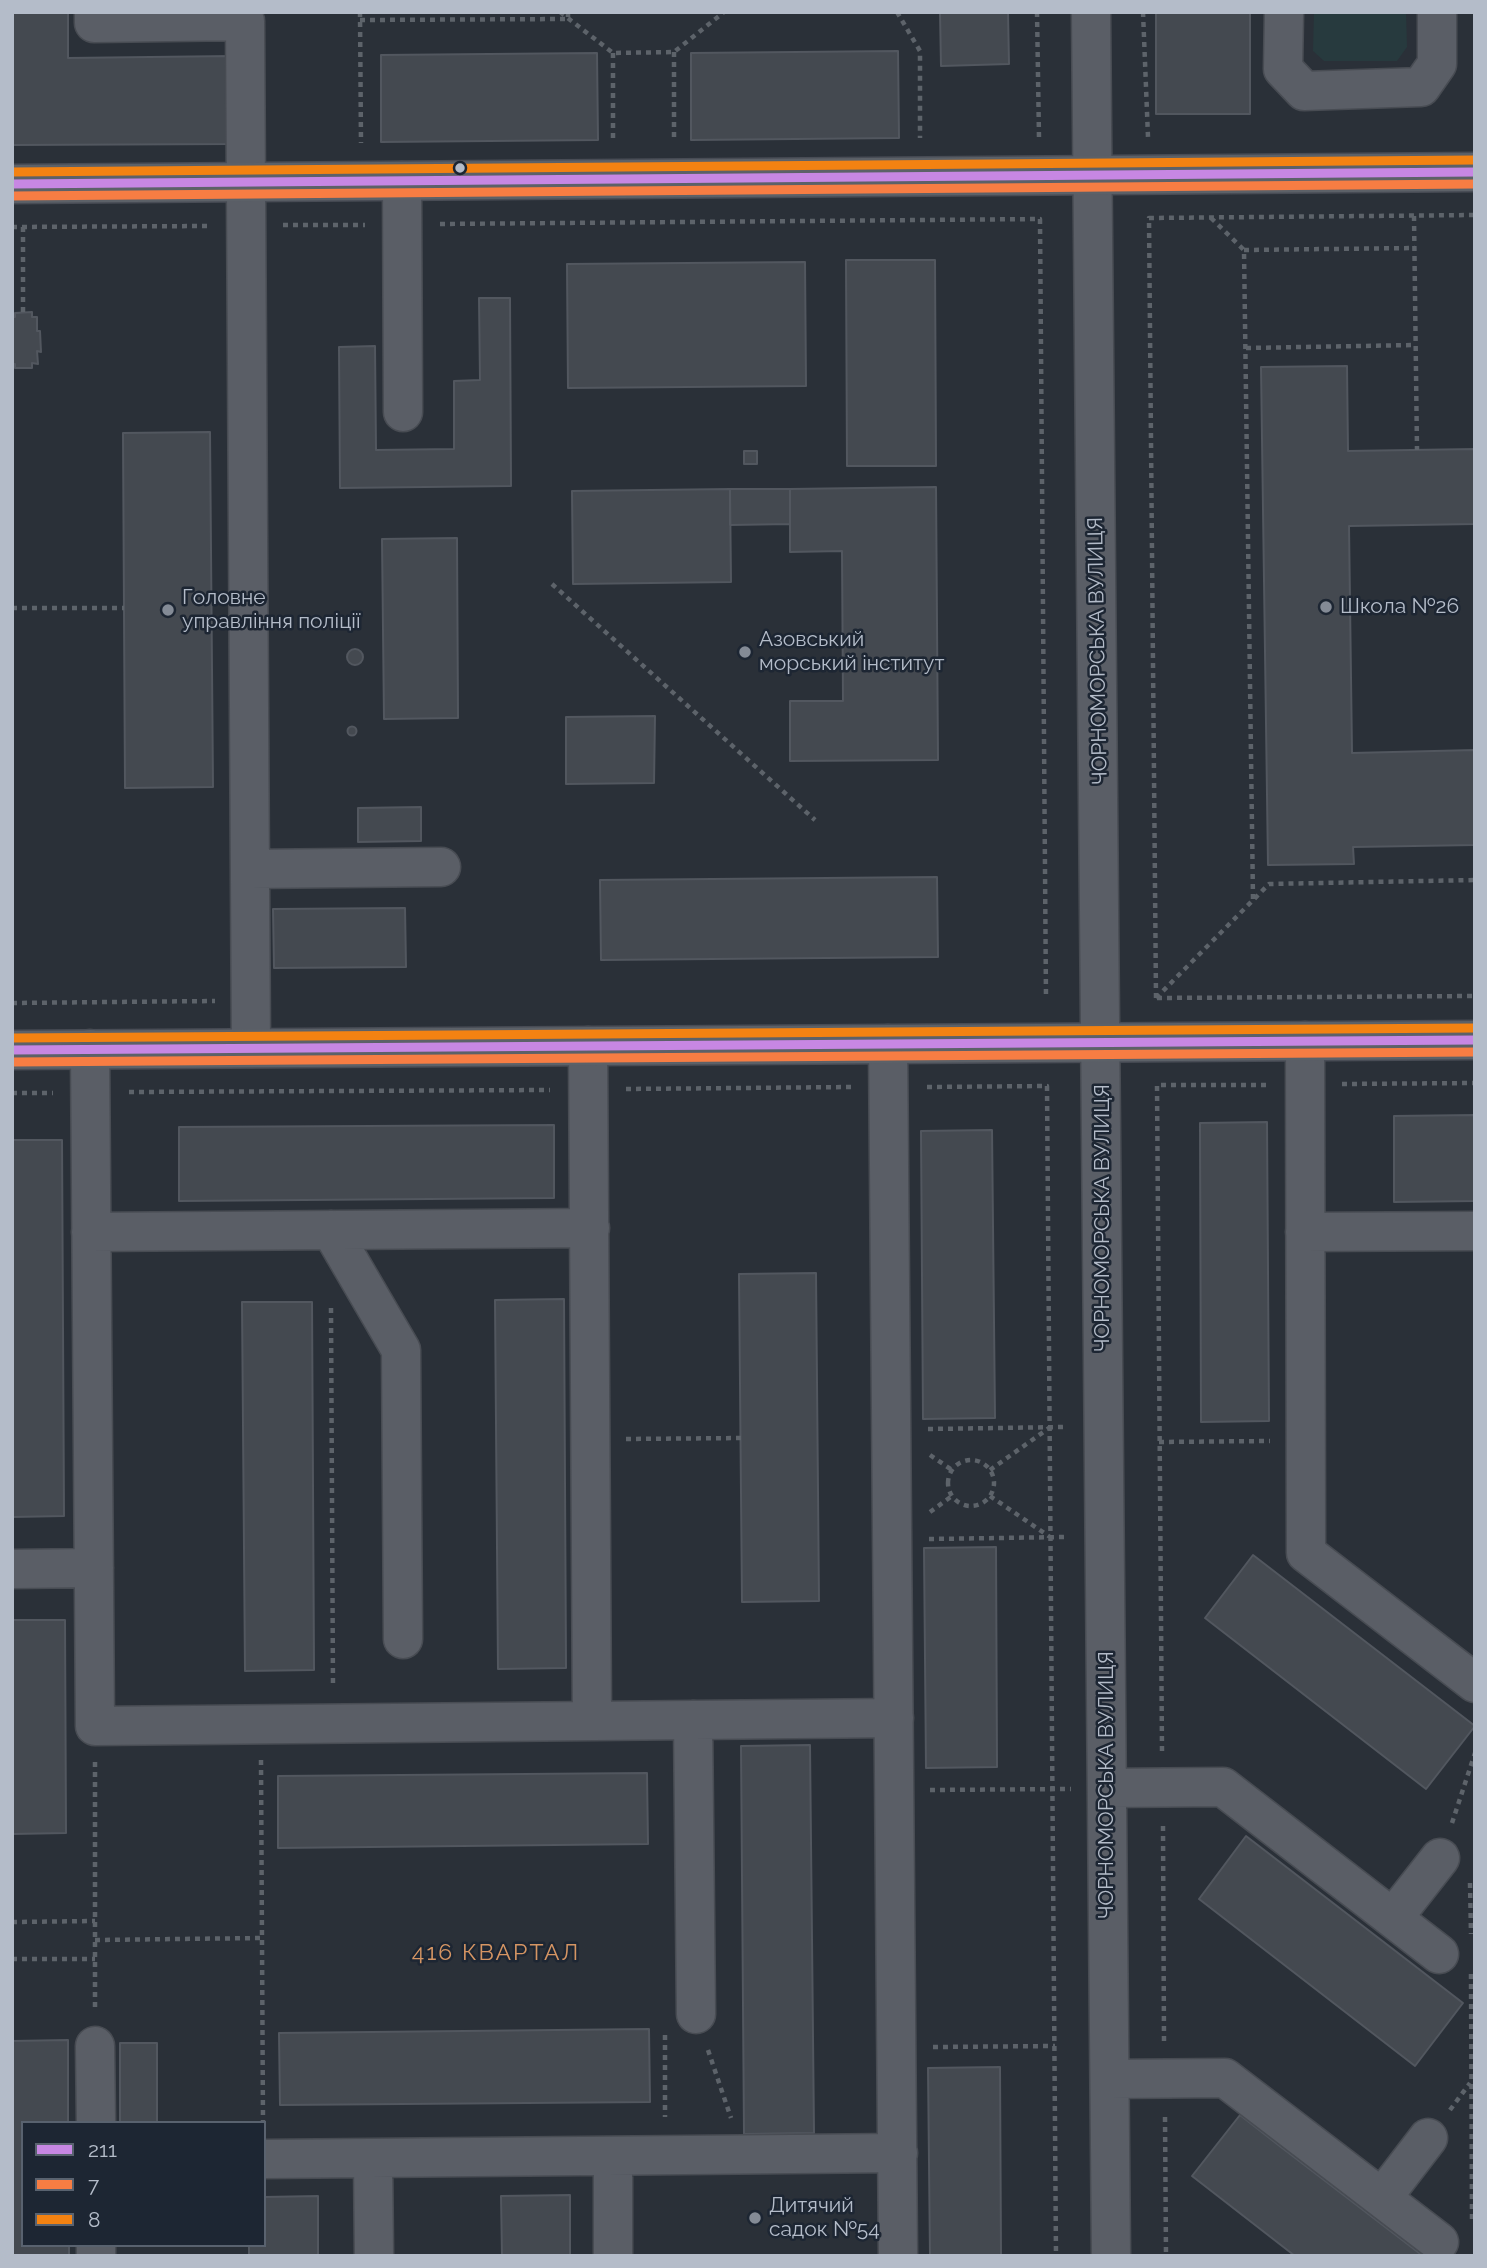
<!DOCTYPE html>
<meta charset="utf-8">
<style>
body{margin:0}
#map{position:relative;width:1487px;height:2268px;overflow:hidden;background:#2a3038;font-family:Raleway,sans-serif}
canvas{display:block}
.frame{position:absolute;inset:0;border:14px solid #b4bcc9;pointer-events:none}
.legend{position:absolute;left:21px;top:2121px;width:245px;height:126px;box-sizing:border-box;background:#1d2633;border:2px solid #59626f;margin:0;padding:9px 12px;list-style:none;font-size:21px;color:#b4bcc9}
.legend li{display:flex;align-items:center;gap:14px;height:35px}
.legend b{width:35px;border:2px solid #59626f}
</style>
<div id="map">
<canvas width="1487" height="2268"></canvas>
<div class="frame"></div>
<ul class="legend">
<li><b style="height:9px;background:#c787e3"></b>211</li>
<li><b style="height:9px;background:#f77d43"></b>7</li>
<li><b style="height:9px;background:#f38212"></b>8</li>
</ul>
</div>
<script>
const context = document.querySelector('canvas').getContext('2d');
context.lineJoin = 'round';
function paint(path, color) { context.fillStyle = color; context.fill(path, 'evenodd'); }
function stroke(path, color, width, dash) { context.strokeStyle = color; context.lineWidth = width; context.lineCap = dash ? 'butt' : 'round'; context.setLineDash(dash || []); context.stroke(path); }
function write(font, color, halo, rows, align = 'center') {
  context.font = font + ' Raleway,sans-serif'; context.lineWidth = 5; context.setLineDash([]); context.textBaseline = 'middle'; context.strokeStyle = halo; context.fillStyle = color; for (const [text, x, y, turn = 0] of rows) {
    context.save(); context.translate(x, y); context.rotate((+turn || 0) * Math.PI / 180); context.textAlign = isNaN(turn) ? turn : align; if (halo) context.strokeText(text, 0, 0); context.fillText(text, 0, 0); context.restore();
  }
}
paint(new Path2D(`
 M1314,12H1406L1407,47L1397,61H1324L1313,51Z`), '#273a3e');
const building = new Path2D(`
 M12,12H68V58L232,56V144L12,145Z
 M940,12H1008L1009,64L941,66Z
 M1156,12H1250V114H1156Z
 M1474,12H1475V111H1474Z
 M898,51L899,138L691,140V53Z
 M597,53L598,140L381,142V55Z
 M846,260H935L936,466H847Z
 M805,262L806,386L568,388L567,264Z
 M479,298H510L511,486L340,488L339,347L375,346L376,450L454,449V381L480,380Z
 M32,312V317H37V331H40L41,352L37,351L38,364L32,363V368H15V364H12V317H15V313Z
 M1347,366L1348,451L1475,449V524L1349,526L1352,753L1475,750V845L1353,847L1354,864L1268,865L1261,367Z
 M210,432L213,787L125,788L123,433Z
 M744,451H757V464H744Z
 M936,487L938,760L790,761V701H843L842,551L790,552V489Z
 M730,489L731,582L573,584L572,491Z
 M730,489H790V524L730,525Z
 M457,538L458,718L384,719L382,539Z
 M347 657a8 8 0 1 1 16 0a8 8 0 1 1-16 0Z
 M655,716L654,783L566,784V717Z
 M347.5 731a4.5 4.5 0 1 1 9 0a4.5 4.5 0 1 1-9 0Z
 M421,807V841L358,842V808Z
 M937,877L938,957L601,960L600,880Z
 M405,908L406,967L274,968L273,909Z
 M1475,1115V1201L1394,1202V1116Z
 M1267,1122L1269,1421L1201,1422L1200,1123Z
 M554,1125V1198L179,1201V1127Z
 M992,1130L995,1418L923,1419L921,1131Z
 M12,1140H62L64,1516L12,1517Z
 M816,1273L819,1601L742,1602L739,1274Z
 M564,1299L566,1668L498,1669L495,1300Z
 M242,1302H312L314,1670L245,1671Z
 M996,1547L997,1767L926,1768L924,1548Z
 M1253,1555L1475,1726L1426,1789L1205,1618Z
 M12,1620H65L66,1833L12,1834Z
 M810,1745L814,2133L744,2134L741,1746Z
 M647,1773L648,1844L278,1848V1776Z
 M1246,1836L1463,2003L1415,2066L1199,1899Z
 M649,2029L650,2102L280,2105L279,2033Z
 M68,2040V2123H23V2245H69V2256H12V2041Z
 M120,2043H157V2123H120Z
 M1000,2067L1001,2256H930L928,2068Z
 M1240,2115L1277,2144L1423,2256H1295L1192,2176Z
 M570,2195V2256H502L501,2196Z
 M318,2196V2256H249V2245H264V2197Z`);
paint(building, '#444950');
stroke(building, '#52575f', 2);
const minor = new Path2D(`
 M94,12V23L245,21L251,1048
 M1091,12L1111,2256
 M1284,12L1283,69L1304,91L1421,87L1437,64V12
 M402,181L403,412
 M250,869L441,867
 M1305,1041L1306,1553L1475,1683
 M888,1044L898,2256
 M588,1046L592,1721
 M90,1049L95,1726L894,1718
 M331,1230L401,1350L403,1639
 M91,1232L590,1228
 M1305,1232L1475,1231
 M12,1569L94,1568
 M693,1720L696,2014
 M1107,1788L1223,1787L1439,1954
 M1393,1918L1440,1858
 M95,2046L96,2123
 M1110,2079L1225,2078L1439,2242
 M613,2156V2256
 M264,2159L898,2153
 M373,2159L374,2256
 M1382,2198L1428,2138
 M96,2245V2256`);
const major = new Path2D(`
 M12,184L1475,172
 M12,1050L1475,1040`);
stroke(minor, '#484c53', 41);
stroke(major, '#484c55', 41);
stroke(new Path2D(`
 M360,12L361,143
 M560,12L613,53L674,52L724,12
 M897,12L920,51V138
 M1037,12L1039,138
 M1143,12L1148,137
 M360,20L568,19V12
 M674,52V142
 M613,53V143
 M1414,216L1417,450
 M1211,218L1244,250L1253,899
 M440,224L1040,219L1046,999
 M283,225H365
 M12,227L211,226
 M23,227V313
 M1244,250L1415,248
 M1246,348L1416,345
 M552,584L815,820
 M12,608H124
 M1156,998L1149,218L1475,215
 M1156,998L1269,884L1475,880
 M1157,998L1475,996
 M12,1003L215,1001
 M1342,1084L1475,1083
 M927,1087L1047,1086L1056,2256
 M626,1089L851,1087
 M129,1092L550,1090
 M12,1093H53
 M331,1308L333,1688
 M928,1429L1066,1427
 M626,1439L741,1438
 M1159,1442L1270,1441
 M930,1455L952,1470
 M948 1483a23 23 0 1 1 46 0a23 23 0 1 1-46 0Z
 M990,1470L1049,1428
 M990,1496L1050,1537
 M930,1512L952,1496
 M929,1539L1067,1537
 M1162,1751L1157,1085H1270
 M261,1760L263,2122
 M95,1762V2008
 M930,1790L1071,1789
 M1452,1823L1475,1753
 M1163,1826L1164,2041
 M1470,1883L1471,1934
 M12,1922L95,1921
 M95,1940L262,1938
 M12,1959H95
 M1471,1974L1472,2221
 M665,2035V2117
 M933,2047L1055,2046
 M708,2050L731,2118
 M1450,2110L1470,2083
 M1165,2117L1166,2256`), '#5d636a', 4.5, [5, 5]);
stroke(minor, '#5a5e66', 38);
stroke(major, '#5c6168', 38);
stroke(new Path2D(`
 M12,184L1475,172
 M12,1050L1475,1040`), '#c787e3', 9);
stroke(new Path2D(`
 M12,196L1475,184
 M12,1062L1475,1052`), '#f77d43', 9);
stroke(new Path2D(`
 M12,172L1475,160
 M12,1038L1475,1028`), '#f38212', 9);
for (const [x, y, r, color] of [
 [460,168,6,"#b4bcc9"],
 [1326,607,7,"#848b96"],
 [168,610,7,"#848b96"],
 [745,652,7,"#848b96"],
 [755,2218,7,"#848b96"]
]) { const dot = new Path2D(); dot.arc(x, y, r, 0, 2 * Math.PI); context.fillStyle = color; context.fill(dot); stroke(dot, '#1d2633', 2.5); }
write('21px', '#b4bcc9', '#1d2633', [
 ["Головне",182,598],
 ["управління поліції",182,622],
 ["Школа №26",1340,607],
 ["Азовський",759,640],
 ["морський інститут",759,664],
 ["Дитячий",769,2206],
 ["садок №54",769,2230]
], 'left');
write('21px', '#b4bcc9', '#1d2633', [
 ["ЧОРНОМОРСЬКА ВУЛИЦЯ",1098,651,-91],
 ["ЧОРНОМОРСЬКА ВУЛИЦЯ",1103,1218,-90],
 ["ЧОРНОМОРСЬКА ВУЛИЦЯ",1107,1785,-90]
]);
context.letterSpacing = '2px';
write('23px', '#d59563', '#1d2633', [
 ["416 КВАРТАЛ",496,1953]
]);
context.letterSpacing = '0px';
</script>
